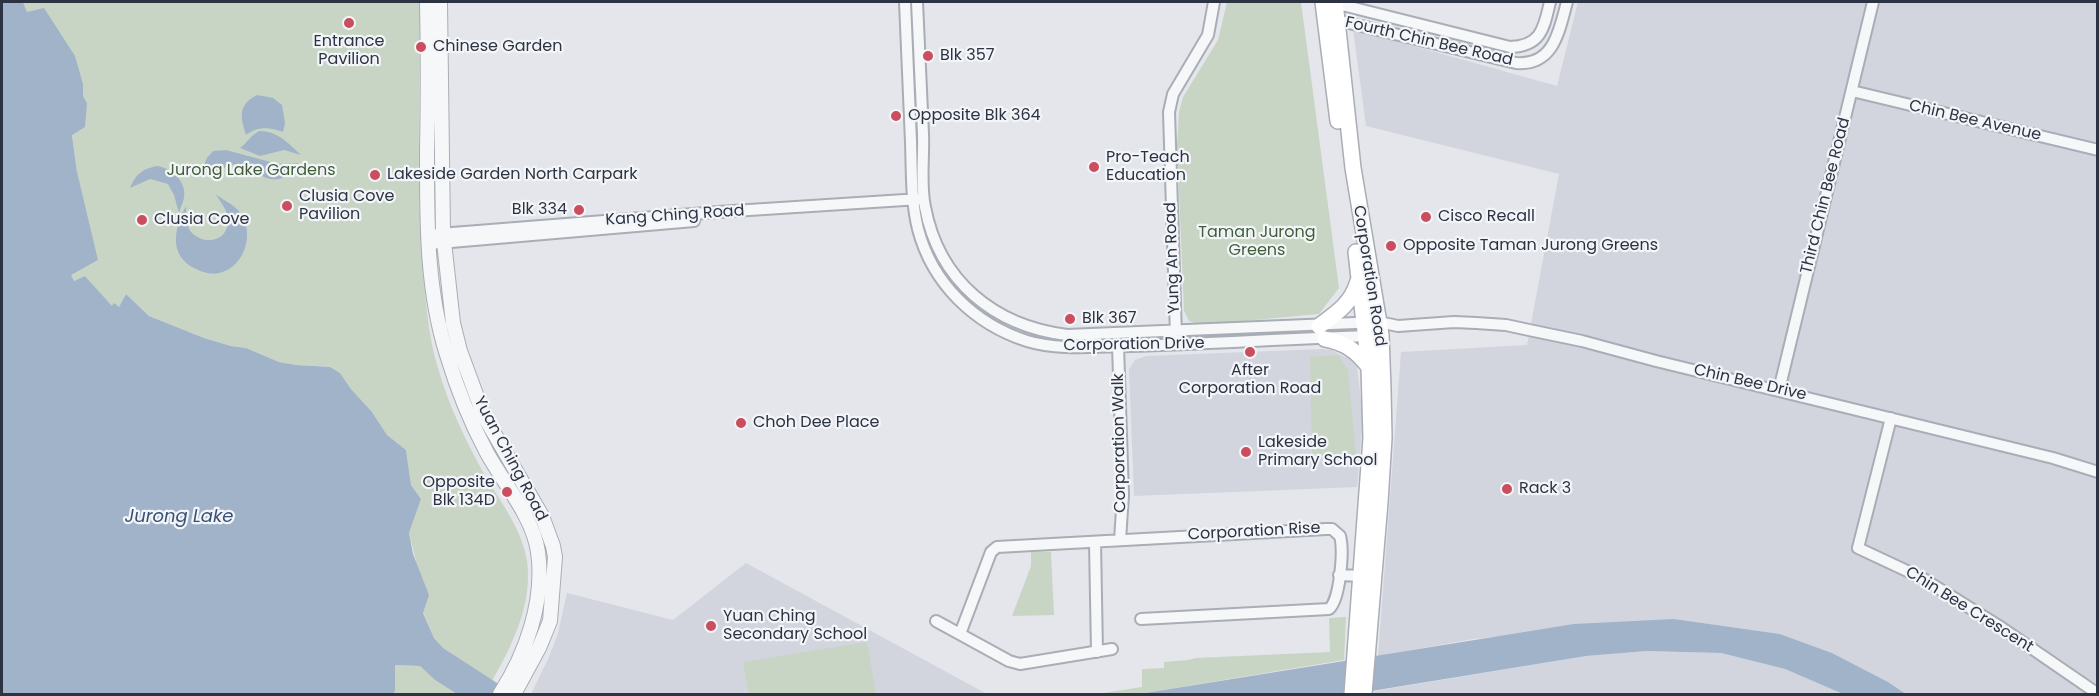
<!DOCTYPE html>
<style>
body{margin:0}
#map{position:relative;width:2099px;height:696px;overflow:hidden;background:#e4e6eb;font-family:Poppins,sans-serif}
canvas{display:block}
.frame{position:absolute;inset:0;border:3px solid #2c3343;pointer-events:none}
</style>
<div id="map">
<canvas width="2099" height="696"></canvas>
<div class="frame"></div>
</div>
<script>
const context = document.querySelector('canvas').getContext('2d');
context.lineJoin = 'round';
function paint(path, color) { context.fillStyle = color; context.fill(path, 'evenodd'); }
function stroke(path, color, width, dash) { context.strokeStyle = color; context.lineWidth = width; context.lineCap = dash ? 'butt' : 'round'; context.setLineDash(dash || []); context.stroke(path); }
function write(font, color, halo, rows, align = 'center') {
  context.font = font + ' Poppins,sans-serif'; context.lineWidth = 4.5; context.setLineDash([]); context.textBaseline = 'middle'; context.strokeStyle = halo; context.fillStyle = color; for (const [text, x, y, turn = 0] of rows) {
    context.save(); context.translate(x, y); context.rotate((+turn || 0) * Math.PI / 180); context.textAlign = isNaN(turn) ? turn : align; if (halo) context.strokeText(text, 0, 0); context.fillText(text, 0, 0); context.restore();
  }
}
paint(new Path2D(`
 M1578,2H2097V694H1906L1888,682L1832,653L1780,634L1674,619L1473,639L1378,656L1401,352L1527,345L1559,174L1366,126L1353,29L1557,86Z
 M1322,349L1331,350L1345,357L1356,358L1363,417L1357,487L1134,496L1129,369L1135,360L1146,356Z
 M746,563L987,694H531L549,657L558,633L567,593L673,620Z
 M1647,651L1721,653L1785,669L1843,694H1374L1375,691L1586,656Z`), '#d2d5dd');
paint(new Path2D(`
 M23,2H420C420,91 416,181 423,269C426,303 428,336 438,368C448,404 465,439 483,472C499,500 522,528 527,561C533,603 512,646 492,681L443,648L434,638L423,612L418,569L409,533L421,499L411,485L406,450L387,435L372,412L351,389L340,373L330,367L296,365L279,362L246,348L231,346L204,338L149,316L126,294L119,307H112L85,276L74,281L70,275L77,172L72,134L87,103L83,96V84L27,12Z
 M1227,2H1301L1339,288L1319,314L1201,325L1189,321L1184,311L1177,145L1179,112L1183,97L1218,40Z
 M1338,355L1348,370L1356,455L1312,456L1310,357Z
 M1031,552H1051L1054,615L1012,616L1031,566Z
 M1346,617L1344,660L1139,694H1097L1142,687V669L1164,668V662L1188,660L1196,658L1330,652L1329,618Z
 M867,642L876,694H749L743,662Z
 M395,665L420,666L435,680L457,694H393L395,691Z`), '#c8d5c5');
paint(new Path2D(`
 M2,2H23L27,12L44,8L75,56L83,84V96L87,103L85,127L72,135L77,172L98,260L71,275L74,281L85,276L112,306L114,303L119,307L126,294L149,316L204,338L231,346L246,348L279,362L296,365L330,367L340,373L351,389L372,412L387,435L406,450L411,485L421,499L409,533L413,554L429,595L423,613L434,638L443,648L514,694H457L435,680L420,666L395,665V691L393,694H2Z
 M257,95L273,98L282,105L285,123L283,132C269,127 258,126 246,135C240,116 238,105 257,95Z
 M259,131C278,131 288,143 301,155L284,150L260,156L240,148C248,142 250,136 259,131Z
 M226,150L278,164L298,163C276,195 262,172 238,165C226,162 222,176 202,169L207,158L213,151Z
 M157,166C171,168 187,181 184,198C183,203 180,208 179,213L174,195L168,184L150,179L130,188C136,174 142,169 157,166Z
 M215,194C222,199 232,204 238,210C256,230 246,267 219,273C211,275 202,272 196,269C168,256 174,229 186,206C186,215 186,227 192,233C204,245 226,242 228,223C229,212 221,202 215,194Z
 M1674,619L1780,634L1832,653L1888,682L1906,694H1843L1785,669L1721,653L1647,651L1586,656L1353,694H1139L1574,624Z`), '#a0b3c9');
const minor = new Path2D(`
 M905,2C907,48 909,95 911,142C912,171 911,201 918,229C932,283 974,324 1027,341C1060,351 1097,346 1131,346C1212,344 1292,338 1372,336
 M917,2C919,46 921,90 923,134C924,158 920,184 925,207C939,281 994,326 1067,335L1379,322L1398,326L1454,322L1476,323L1506,325L1529,330L1582,341L1656,361L2053,458L2098,472
 M1330,2L1510,47C1542,46 1544,27 1550,2
 M1332,19L1516,63C1554,66 1559,31 1567,2
 M1852,91L2098,150
 M427,235L718,212L920,199
 M428,244L694,221
 M1176,336L1169,112L1173,94L1208,35L1214,2
 M1118,346L1123,495L1120,540
 M1779,390L1873,2
 M1891,418L1858,548L1922,578L2002,628L2098,694
 M1095,542L1097,652
 M1339,575L1362,576
 M936,621L1009,661L1020,664L1112,649
 M960,634L991,552L997,547L1326,529H1332L1340,536C1344,551 1340,600 1329,609L1141,619`);
const tertiary = new Path2D(`
 M427,2C428,52 428,102 427,152C427,219 426,289 447,355C457,388 470,421 486,451C503,483 533,516 538,552C545,600 526,654 500,694
 M440,2L443,233L453,323L460,351L484,416L542,516L553,546L555,557L550,621L539,648L514,694`);
const secondary = new Path2D(`
 M1323,2L1338,121
 M1335,2L1353,168L1381,335L1383,389L1384,438L1380,502L1364,694
 M1319,326C1337,313 1352,303 1358,281
 M1325,339C1345,343 1356,350 1369,367
 M1352,694L1371,438L1369,367L1356,252`);
stroke(minor, '#a9adb5', 14);
stroke(tertiary, '#a9adb5', 16);
stroke(secondary, '#a9adb5', 18);
stroke(minor, '#f6f7f9', 10);
stroke(tertiary, '#f6f7f9', 14);
stroke(secondary, '#fff', 15);
for (const [x, y, r, color] of [
 [349,23,6,"#ca4e5d"],
 [421,47,6,"#ca4e5d"],
 [928,56,6,"#ca4e5d"],
 [896,116,6,"#ca4e5d"],
 [1094,167,6,"#ca4e5d"],
 [375,175,6,"#ca4e5d"],
 [287,206,6,"#ca4e5d"],
 [579,210,6,"#ca4e5d"],
 [1426,217,6,"#ca4e5d"],
 [142,220,6,"#ca4e5d"],
 [1391,246,6,"#ca4e5d"],
 [1070,319,6,"#ca4e5d"],
 [1250,352,6,"#ca4e5d"],
 [741,423,6,"#ca4e5d"],
 [1246,452,6,"#ca4e5d"],
 [1507,489,6,"#ca4e5d"],
 [507,492,6,"#ca4e5d"],
 [711,626,6,"#ca4e5d"]
]) { const dot = new Path2D(); dot.arc(x, y, r, 0, 2 * Math.PI); context.fillStyle = color; context.fill(dot); stroke(dot, '#f3f5f8', 2); }
write('16px', '#2c3343', '#f3f5f8', [
 ["Entrance",349,42,"center"],
 ["Pavilion",349,60,"center"],
 ["Chinese Garden",433,47],
 ["Blk 357",940,56],
 ["Opposite Blk 364",908,116],
 ["Pro-Teach",1106,158],
 ["Education",1106,176],
 ["Lakeside Garden North Carpark",387,175],
 ["Clusia Cove",299,197],
 ["Pavilion",299,215],
 ["Blk 334",567,210,"right"],
 ["Cisco Recall",1438,217],
 ["Clusia Cove",154,220],
 ["Opposite Taman Jurong Greens",1403,246],
 ["Blk 367",1082,319],
 ["After",1250,371,"center"],
 ["Corporation Road",1250,389,"center"],
 ["Choh Dee Place",753,423],
 ["Lakeside",1258,443],
 ["Primary School",1258,461],
 ["Opposite",495,483,"right"],
 ["Blk 134D",495,501,"right"],
 ["Rack 3",1519,489],
 ["Yuan Ching",723,617],
 ["Secondary School",723,635]
], 'left');
write('16px', '#2c3343', '#f3f5f8', [
 ["Fourth Chin Bee Road",1429,42,13],
 ["Chin Bee Avenue",1975,121,13],
 ["Third Chin Bee Road",1826,196,-76],
 ["Kang Ching Road",675,216,-4],
 ["Yung An Road",1173,258,-92],
 ["Corporation Road",1369,276,81],
 ["Corporation Drive",1134,345,-1],
 ["Chin Bee Drive",1750,383,13],
 ["Corporation Walk",1120,443,-91],
 ["Yuan Ching Road",510,459,62],
 ["Corporation Rise",1254,532,-3],
 ["Chin Bee Crescent",1969,610,32]
]);
write('16px', '#3f5e39', '#f3f5f8', [
 ["Jurong Lake Gardens",251,171],
 ["Taman Jurong",1257,233],
 ["Greens",1257,251]
]);
write('italic 18px', '#375176', '#f3f5f8', [
 ["Jurong Lake",179,517]
]);
</script>
